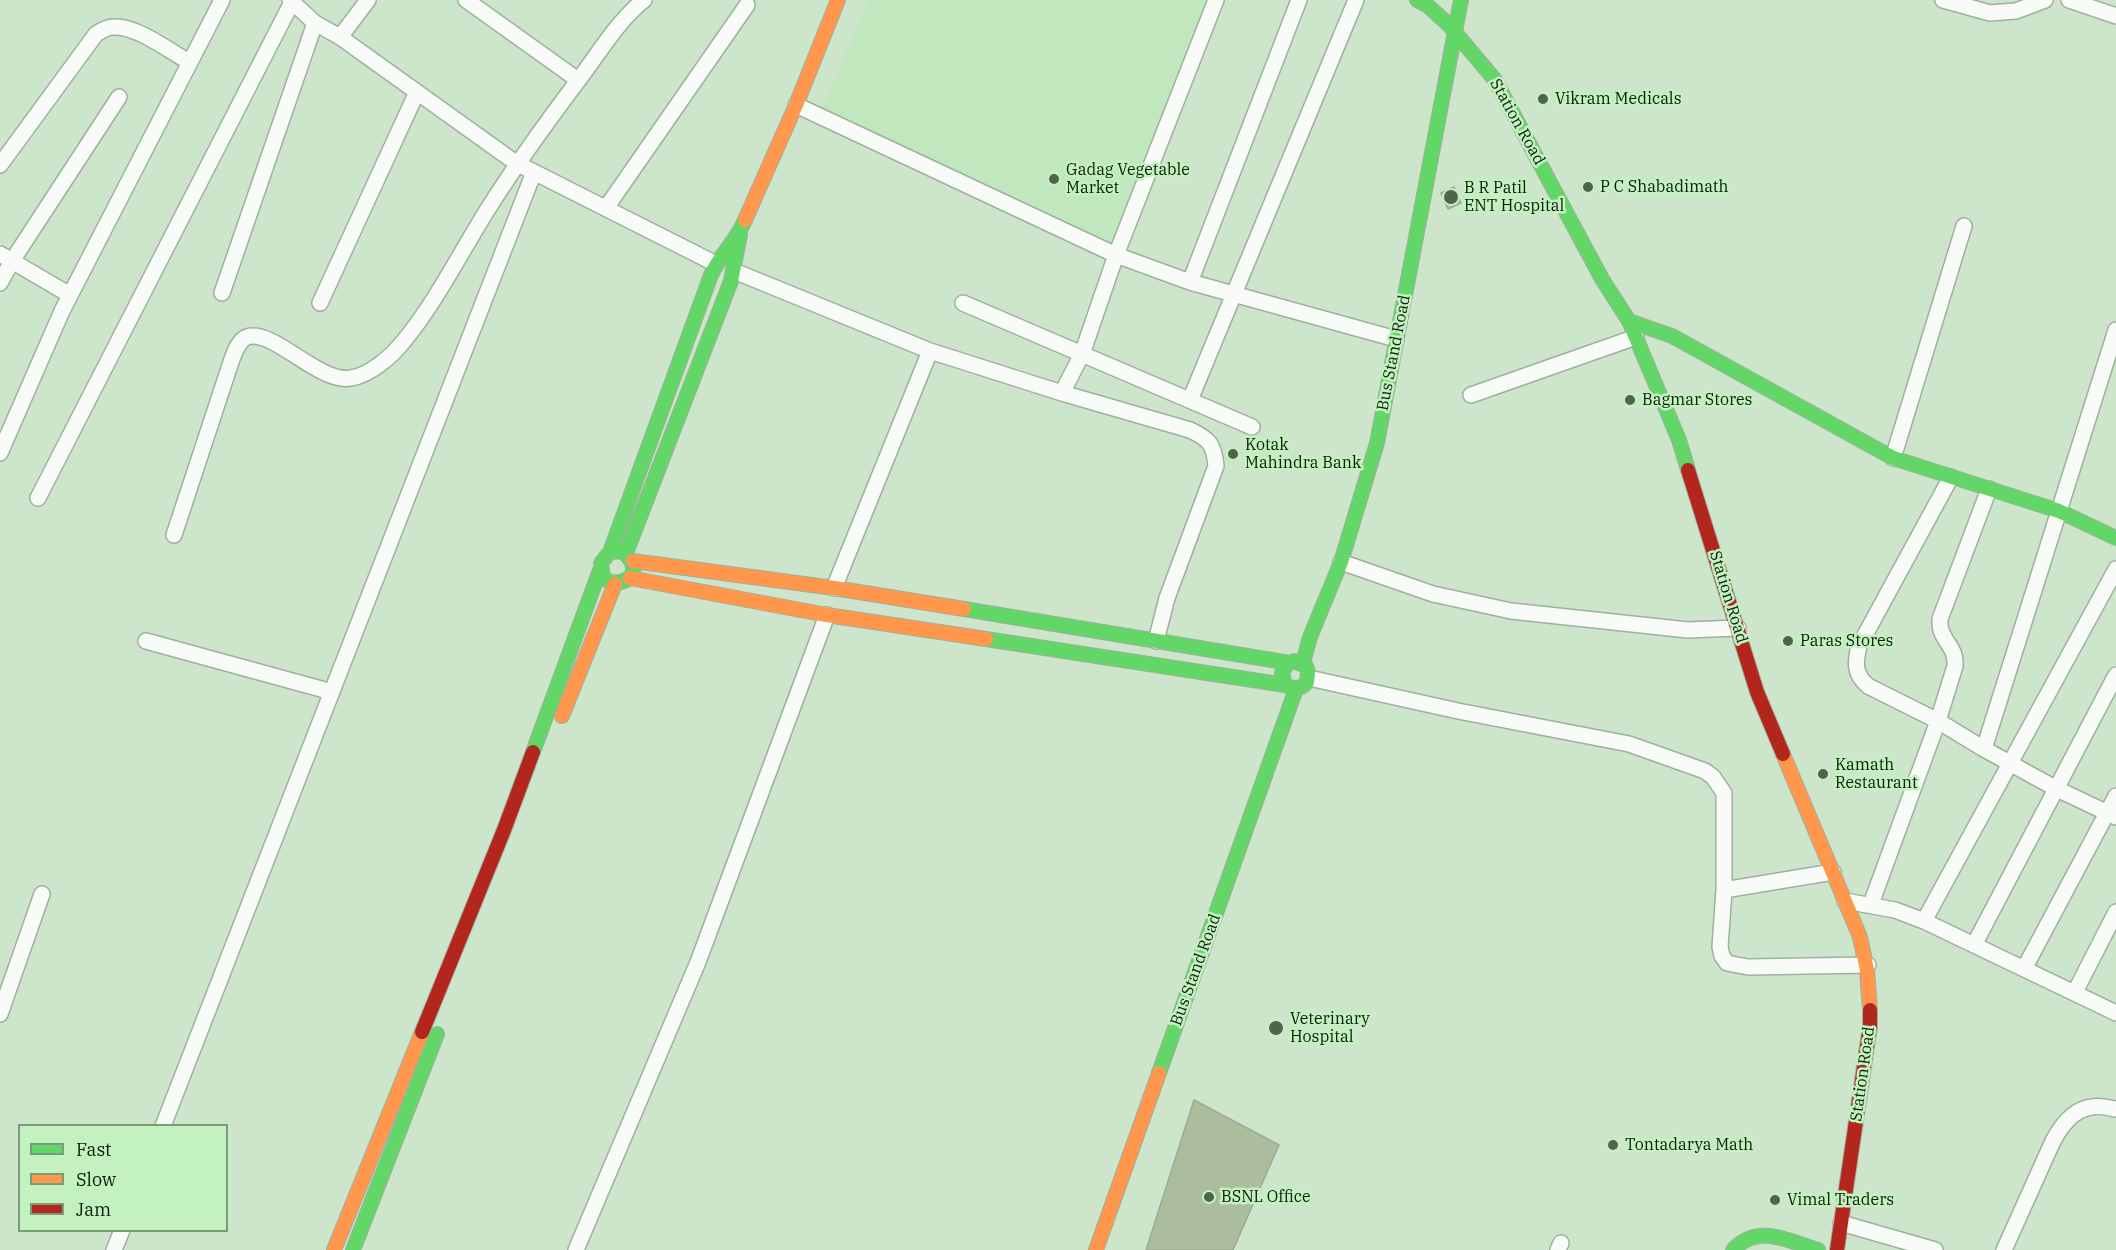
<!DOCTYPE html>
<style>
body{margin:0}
#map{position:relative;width:2116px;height:1250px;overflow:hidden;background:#cde6cb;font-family:"IBM Plex Serif",serif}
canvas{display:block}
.legend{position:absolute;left:18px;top:1124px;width:210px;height:108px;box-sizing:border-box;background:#c3f1c0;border:2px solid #7a9c78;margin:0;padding:8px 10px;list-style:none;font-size:18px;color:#0c1d0b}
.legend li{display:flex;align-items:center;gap:12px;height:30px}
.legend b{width:30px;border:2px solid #7a9c78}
</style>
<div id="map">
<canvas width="2116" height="1250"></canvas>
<ul class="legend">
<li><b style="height:8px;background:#63d668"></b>Fast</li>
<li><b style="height:8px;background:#ff974d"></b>Slow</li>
<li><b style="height:8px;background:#b3261e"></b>Jam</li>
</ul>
</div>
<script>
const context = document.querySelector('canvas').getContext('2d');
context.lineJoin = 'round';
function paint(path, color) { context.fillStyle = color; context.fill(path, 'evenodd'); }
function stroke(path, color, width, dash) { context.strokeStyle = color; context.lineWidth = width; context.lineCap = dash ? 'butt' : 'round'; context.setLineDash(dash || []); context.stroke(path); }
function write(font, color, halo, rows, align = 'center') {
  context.font = font + ' "IBM Plex Serif",serif'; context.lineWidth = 5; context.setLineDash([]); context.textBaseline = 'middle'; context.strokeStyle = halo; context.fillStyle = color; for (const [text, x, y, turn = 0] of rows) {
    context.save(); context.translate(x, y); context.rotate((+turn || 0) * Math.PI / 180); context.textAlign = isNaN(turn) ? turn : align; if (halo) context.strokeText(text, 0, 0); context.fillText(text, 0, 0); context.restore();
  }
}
paint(new Path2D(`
 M869,0H1211L1112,248L822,110Z`), '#c0e7bd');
const building = new Path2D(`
 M1454,187L1461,203L1448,209L1441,193Z
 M1194,1100L1279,1145L1233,1250H1146Z`);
paint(building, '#acbd9e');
stroke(building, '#9cab93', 1.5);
const street = new Path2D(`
 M290,0L315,23L340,37L516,163L716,264
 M466,0L578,80
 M1943,0L1990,13L2016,11L2045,0
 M2069,0L2116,16
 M340,37L368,0
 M796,105L1116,255L1190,282L1396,339
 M0,165L96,34C102,30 107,27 114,27C135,25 170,51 189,62
 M606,208L747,5
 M0,254L70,295
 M734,271L930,351
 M1190,282L1299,0
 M0,283L12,261L119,97
 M222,293L315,23
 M320,303L417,92
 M963,303L1252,427
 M1062,393L1082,354L1116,255L1216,0
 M1471,395L1636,337
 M1190,400L1356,0
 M0,453L62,311L222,0
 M1893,458L1964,226
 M1951,477L1859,646C1855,663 1854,674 1868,686L1938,721L1984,749L2055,788L2116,817
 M38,498L292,2
 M174,535L232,359C235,351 239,340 247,337C273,328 319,384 351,378C370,375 391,357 403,342C434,305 460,254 486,212C516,164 549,119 583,74C602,48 619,20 644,0
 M1341,562L1433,594L1511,611L1688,630L1738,628
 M834,588L930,351L1062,393L1190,430C1209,439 1214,444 1216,466L1167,598L1156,641
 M146,641L332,692
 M1309,678L1458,711L1629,744L1705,771L1713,777L1724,793V890L1720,947L1722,956L1727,963L1748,967L1868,965
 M1984,749L2116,330
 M1724,890L1833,872
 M1845,901L1895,910L1924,921L2116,1013
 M1871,904L1938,721L1955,666C1957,645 1938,640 1940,619L1989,489
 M1924,921L2116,569
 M1974,945L2116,675
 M2024,969L2116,796
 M2075,992L2116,912
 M0,1014L42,894
 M163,1126L534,172
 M1841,1223L1935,1250
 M114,1250L122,1230
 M576,1250L698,962L827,615
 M1558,1250L1561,1243
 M2004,1250L2053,1141C2061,1126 2073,1109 2092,1107C2099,1105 2109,1108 2116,1109`);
const fast = new Path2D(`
 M1417,0L1427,5L1448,24L1495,80L1602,279L1629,321L1679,440L1688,470
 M1629,321L1672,336L1893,458L2059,511L2116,538
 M610,552L622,551C649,573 621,591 603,578L601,563L610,552L711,275C720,255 737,240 745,220
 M626,553L731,281L740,235
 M964,609L1290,663
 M986,639L1285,685C1294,689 1301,690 1307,682L1308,672L1306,666L1294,661L1287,664L1282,673L1285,685
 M1303,663L1310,637L1341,562L1377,443L1461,0
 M533,752L600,570
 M1159,1073L1296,689
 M353,1250L437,1034
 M1733,1250C1758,1223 1788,1241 1818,1250`);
const slow = new Path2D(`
 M745,220L796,105L838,0
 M633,561L834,588L964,609
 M630,578L827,615L986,639
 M562,716L615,584
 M1783,754L1860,937L1867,970L1870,1010
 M334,1250L422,1032
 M1096,1250L1159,1073`);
const jam = new Path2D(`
 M1688,470L1757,692L1783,754
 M422,1032L504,830L533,752
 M1837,1250L1870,1026V1010`);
stroke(street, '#9eb19d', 18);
stroke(fast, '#9eb19d', 16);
stroke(slow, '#9eb19d', 16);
stroke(jam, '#9eb19d', 16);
stroke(street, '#f8fbf7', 15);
stroke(fast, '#63d668', 14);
stroke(slow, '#ff974d', 14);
stroke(jam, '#b3261e', 14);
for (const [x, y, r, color] of [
 [1543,99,6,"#50634e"],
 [1054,179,6,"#50634e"],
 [1588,187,6,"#50634e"],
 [1451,197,8,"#50634e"],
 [1630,400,6,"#50634e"],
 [1233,454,6,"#50634e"],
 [1788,641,6,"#50634e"],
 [1823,774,6,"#50634e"],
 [1276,1028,8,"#50634e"],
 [1613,1145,6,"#50634e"],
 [1209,1197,6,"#50634e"],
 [1775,1200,6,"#50634e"]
]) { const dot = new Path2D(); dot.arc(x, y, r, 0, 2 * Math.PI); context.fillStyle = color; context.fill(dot); stroke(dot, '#c3f1c0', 2); }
write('16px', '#0c1d0b', '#c3f1c0', [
 ["Vikram Medicals",1555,99],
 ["Gadag Vegetable",1066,170],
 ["Market",1066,188],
 ["P C Shabadimath",1600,187],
 ["B R Patil",1464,188],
 ["ENT Hospital",1464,206],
 ["Bagmar Stores",1642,400],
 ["Kotak",1245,445],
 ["Mahindra Bank",1245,463],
 ["Paras Stores",1800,641],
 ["Kamath",1835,765],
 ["Restaurant",1835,783],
 ["Veterinary",1290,1019],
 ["Hospital",1290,1037],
 ["Tontadarya Math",1625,1145],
 ["BSNL Office",1221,1197],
 ["Vimal Traders",1787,1200]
], 'left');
write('16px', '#0c1d0b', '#c3f1c0', [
 ["Station Road",1517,122,61],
 ["Bus Stand Road",1394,353,-79],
 ["Station Road",1728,597,73],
 ["Bus Stand Road",1196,970,-70],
 ["Station Road",1863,1074,-82]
]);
</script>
